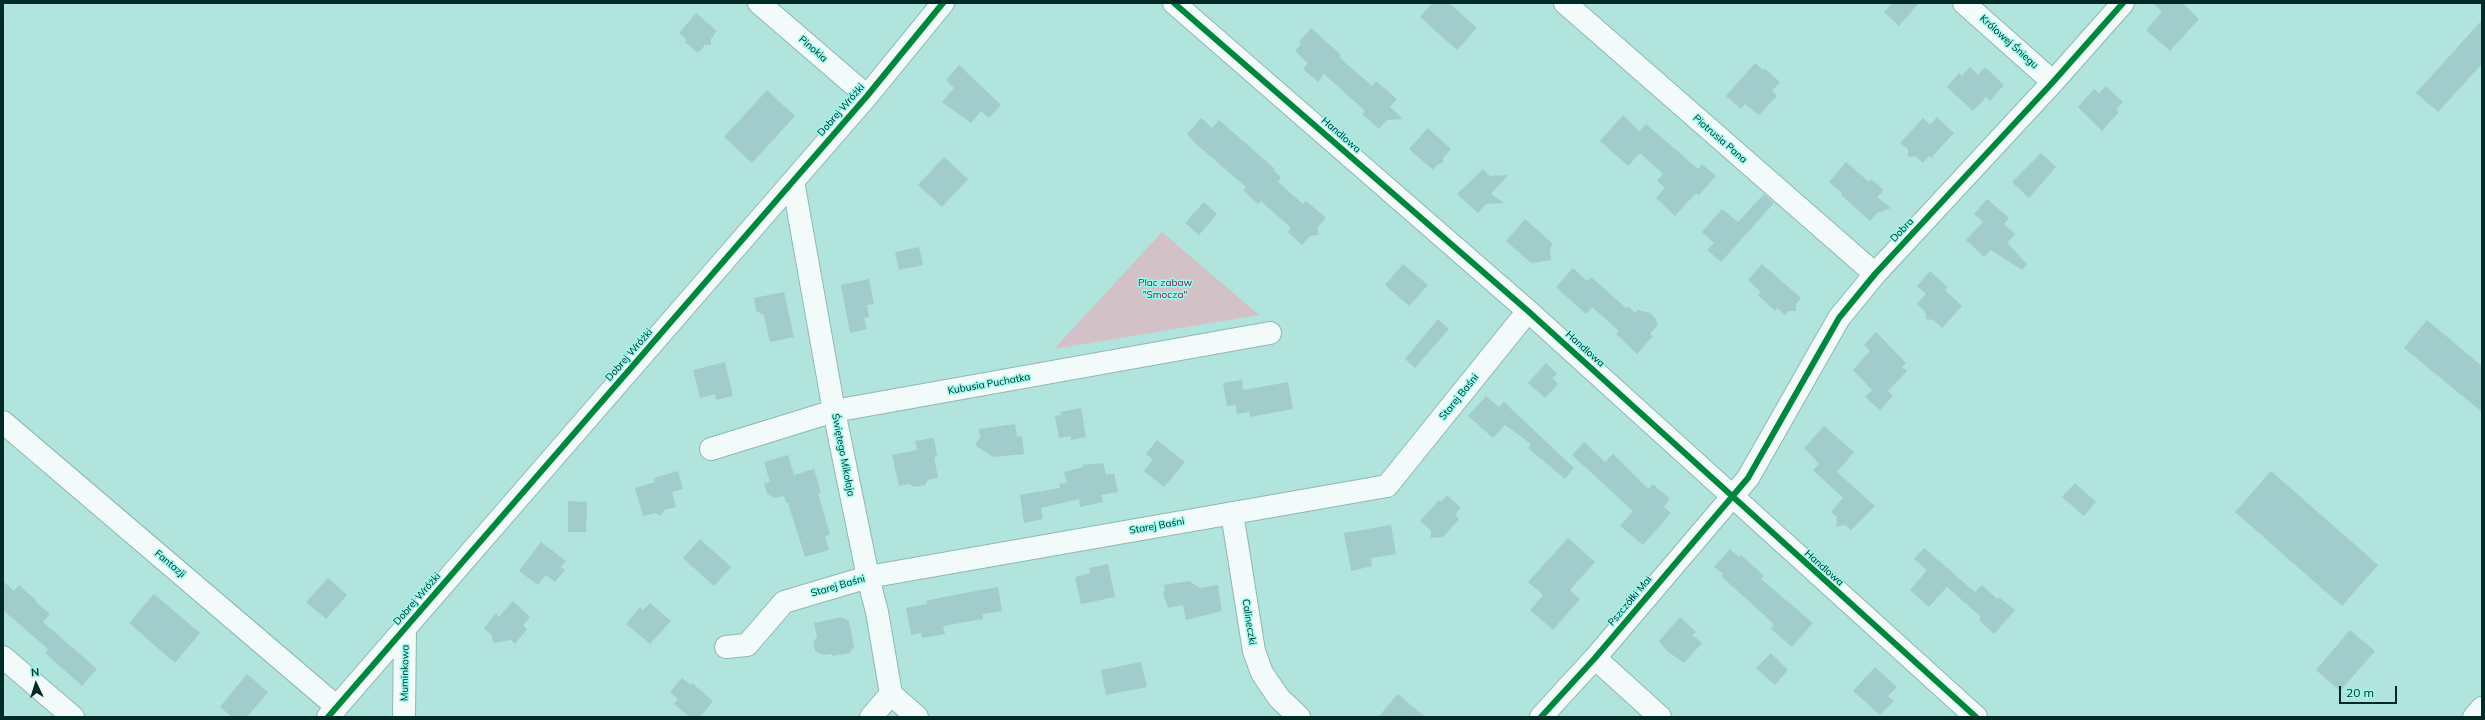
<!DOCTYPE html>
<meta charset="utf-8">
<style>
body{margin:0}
#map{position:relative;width:2485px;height:720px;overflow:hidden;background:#b0e4dd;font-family:Mulish,sans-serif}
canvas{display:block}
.frame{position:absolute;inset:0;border:4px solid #002a25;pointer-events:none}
.north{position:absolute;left:16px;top:664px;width:40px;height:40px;-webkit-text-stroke:3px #9afaed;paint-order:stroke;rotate:356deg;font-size:11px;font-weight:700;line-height:16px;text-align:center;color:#002a25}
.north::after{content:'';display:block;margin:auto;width:14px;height:18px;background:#002a25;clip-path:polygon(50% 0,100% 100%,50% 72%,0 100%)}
.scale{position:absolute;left:2339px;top:686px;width:58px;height:18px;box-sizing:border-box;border:2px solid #002a25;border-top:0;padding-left:5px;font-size:12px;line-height:14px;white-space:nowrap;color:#002a25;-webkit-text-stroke:3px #9afaed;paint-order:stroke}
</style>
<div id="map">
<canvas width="2485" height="720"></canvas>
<div class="frame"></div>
<div class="north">N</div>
<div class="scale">20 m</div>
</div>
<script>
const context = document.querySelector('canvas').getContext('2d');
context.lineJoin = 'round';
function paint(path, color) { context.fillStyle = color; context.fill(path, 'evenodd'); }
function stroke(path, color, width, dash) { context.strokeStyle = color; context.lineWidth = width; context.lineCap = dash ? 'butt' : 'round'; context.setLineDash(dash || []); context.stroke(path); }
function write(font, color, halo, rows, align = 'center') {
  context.font = font + ' Mulish,sans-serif'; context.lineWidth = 3; context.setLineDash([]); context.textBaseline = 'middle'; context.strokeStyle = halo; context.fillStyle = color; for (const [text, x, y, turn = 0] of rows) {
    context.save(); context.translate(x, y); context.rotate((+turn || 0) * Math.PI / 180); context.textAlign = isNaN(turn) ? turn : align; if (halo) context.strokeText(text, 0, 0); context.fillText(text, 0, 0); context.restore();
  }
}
paint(new Path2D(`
 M1162,232L1259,315L1054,349Z`), '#d3c1c8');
paint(new Path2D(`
 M1432,3H1449L1477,28L1457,50L1420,17Z
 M1892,3H1919L1899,26L1884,12Z
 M2153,3H2182L2199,19L2170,51L2146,30L2162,12Z
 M696,13L717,31L711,39V45H705L698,53L685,42L687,40L679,33Z
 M2482,20V64L2438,112L2416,93Z
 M1311,28L1341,55L1339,57L1372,86L1376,81L1397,99L1390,107L1403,119L1387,120L1379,129L1362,114L1365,111L1324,74L1318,82L1303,69L1308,63L1295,51L1301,44L1299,42Z
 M1755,63L1763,70L1764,68L1780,82L1772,91L1777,96L1759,115L1745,104L1741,109L1726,96Z
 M959,65L1001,105L989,118L981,111L971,123L942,102L954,88L946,80Z
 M1970,67L1978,75L1985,67L2004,85L1990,101L1986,97L1973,111L1947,87L1959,73L1962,76Z
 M2106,86L2123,102L2116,109L2119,112L2102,131L2078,107L2094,89L2099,93Z
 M767,90L795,116L752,163L724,137Z
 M1623,115L1639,131L1646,124L1698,169L1702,164L1716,176L1699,195L1696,193L1675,216L1656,198L1665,188L1657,181L1663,174L1640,153L1628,166L1600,141Z
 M1937,117L1954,133L1931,158L1929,156L1923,163L1915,156L1908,157V149L1900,143L1923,118L1930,125Z
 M1201,118L1212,128L1219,120L1275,169L1273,170L1281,177L1278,182L1303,204L1306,201L1326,218L1318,227V235L1310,236L1302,245L1288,232L1291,228L1261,201L1258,204L1243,190L1246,187L1197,145L1187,134Z
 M1428,128L1451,149L1443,158V163L1438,164L1433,170L1409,149Z
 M2041,153L2056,167L2029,198L2012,182Z
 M944,157L968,179L942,207L918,185Z
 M1846,162L1869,182L1871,179L1884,190L1877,197L1891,208L1877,213L1870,221L1841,195L1842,193L1829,182Z
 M1483,169L1490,176L1508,175L1491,194L1504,203L1486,204L1478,213L1457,194Z
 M1764,194L1774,203L1721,262L1707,250L1714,243L1702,232L1722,209L1738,222Z
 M1987,199L2009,218L2004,224L2015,234L2007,243L2027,264L2022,270L1991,250L1984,257L1966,240L1983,222L1974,214Z
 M1204,202L1217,214L1199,235L1185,223Z
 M1525,219L1553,244L1550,249L1551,260L1531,263L1506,241Z
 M919,247L923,265L899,270L895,252Z
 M1403,264L1428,285L1409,306L1385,285Z
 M1762,264L1801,298L1796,304V311H1789L1785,315L1777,308L1775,311L1758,295L1761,292L1748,280Z
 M1573,268L1587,281L1591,277L1626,308L1628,306L1635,313L1638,310L1650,313L1655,318L1658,325L1650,334L1653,336L1637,354L1616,334L1619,331L1592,307L1586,314L1556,287Z
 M1930,271L1948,288L1945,290L1962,306L1942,328L1933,320L1926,319V313L1917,304L1926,294L1917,286Z
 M869,279L874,304L867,305L869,317L864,318L867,329L850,333L841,285Z
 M784,292L794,337L770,342L764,315L756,311L754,298Z
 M1438,319L1449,329L1415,368L1405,359Z
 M2427,320L2482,366V412L2404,348Z
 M1876,332L1906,363L1902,367L1907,371L1888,391L1893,396L1880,410L1865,397L1872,390L1853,370L1870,351L1864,345Z
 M725,362L733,396L716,400L715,394L700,398L693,370Z
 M1546,363L1557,374L1552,378L1558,384L1545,398L1528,383Z
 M1242,380L1243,390L1288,382L1293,409L1250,417L1249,412L1237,414L1236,405L1227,406L1223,383Z
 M1486,396L1499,407L1504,402L1574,468L1565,479L1528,448L1531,444L1505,425L1493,438L1468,416Z
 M1081,408L1086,437L1071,440V436L1059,438L1055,416L1061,415L1060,412Z
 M1015,424L1017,437L1022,436L1024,454L993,457L975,445L980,437L979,429Z
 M1824,426L1854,452L1837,472L1875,506L1851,530L1845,525L1836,527L1837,517L1831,512L1843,498L1813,470L1819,464L1804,448Z
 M934,438L937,456L934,457L938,478L928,480L925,485L914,487L909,484L899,486L892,455L917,450L915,441Z
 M1157,440L1185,462L1164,487L1144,471L1153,459L1146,454Z
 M1584,442L1605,462L1613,454L1648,489L1653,484L1670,499L1664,507L1671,513L1643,545L1620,526L1633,511L1572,455Z
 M788,455L794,475L814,469L821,493L818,494L830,534L825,536L829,550L805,557L788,503H786L784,496L775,498L767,494L764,483L770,482L764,462Z
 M1103,463L1106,475L1114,473L1118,492L1101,495L1103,502L1080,507L1079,499L1041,508L1043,519L1024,523L1020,495L1060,488L1059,484L1067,483L1064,472L1083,467L1082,465Z
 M678,471L683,489L672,492L676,507L664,510L661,516L655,513L643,516L635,488L655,482L654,478Z
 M2271,471L2378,565L2342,606L2235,512Z
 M2075,483L2096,502L2084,516L2062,497Z
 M1447,495L1461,508L1455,515L1459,519L1443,537L1431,538V531L1420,521L1439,500L1441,502Z
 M568,501L587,502L586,532H568Z
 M1391,525L1396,554L1371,558L1372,566L1351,571L1344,533Z
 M1568,538L1595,562L1570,590L1580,599L1553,630L1530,610L1543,595L1528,582Z
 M700,539L731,567L714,586L683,558Z
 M541,542L566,561L561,567L565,570L555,582L546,575L538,585L519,571Z
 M1924,548L1975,592L1982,585L1997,599L1999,597L2015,610L1994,634L1979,620L1981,617L1947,587L1929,607L1910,590L1927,570L1914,559Z
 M1730,549L1739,557L1741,555L1764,576L1761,579L1813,623L1792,647L1771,629L1774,625L1765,616L1721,576L1723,574L1714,567Z
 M1108,564L1115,597L1081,604L1075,577L1090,573L1089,568Z
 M328,578L347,595L326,619L306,602Z
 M3,581L14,591L19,585L37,601L36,602L50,614L43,622L97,669L82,686L45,653L48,649L3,610Z
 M1189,581L1200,588L1218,585L1222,611L1186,620L1183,605L1168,608L1163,594L1165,590L1164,585Z
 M998,587L1002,611L983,614V619L943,626L945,634L922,638L921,633L911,635L906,608L927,604L926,601L944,597Z
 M154,594L200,633L175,663L129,623Z
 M513,601L530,617L523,625L527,629L515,644L511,640L493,643L492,636L484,628L496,613L499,617Z
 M650,603L671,621L650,644L626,624L640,607L643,610Z
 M842,617L849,621L854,647L850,653L832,656V654L823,655L815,651L813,642L817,637L814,623Z
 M1680,617L1696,632L1692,635L1702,643L1684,663L1667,651L1659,641Z
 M2350,630L2375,651L2340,691L2316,670Z
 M1771,653L1788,670L1775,685L1756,668Z
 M1141,662L1147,687L1106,695L1101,670Z
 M1875,667L1897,687L1888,696L1894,701L1880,715L1853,691Z
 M247,674L268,692L247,717H232L220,707Z
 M682,678L691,685L692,683L713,701L700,717H689L674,704L678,699L670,692Z
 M1398,694L1425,717H1378Z`), '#a2cccb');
const minor = new Path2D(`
 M759,3L867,96
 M1174,3L1528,311L1976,717
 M1565,3L1875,274
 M1964,3L2053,82
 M793,181L834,411L868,577L877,612L891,694L917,717
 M3,422L337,707
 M711,449L834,411L1270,333
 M1232,513L1254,651L1262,673L1279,698L1299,717
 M726,647L747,645L784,602L868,577L1387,486L1528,311
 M3,657L73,717
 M1595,658L1660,717
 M328,717L867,96L943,3
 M404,717L405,628
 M871,717L891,694
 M1541,717L1595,658L1748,478L1839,318L1875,274L2053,82L2123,3
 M2474,717L2482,708`);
stroke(minor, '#8eb8b3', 24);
stroke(minor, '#f3fbfa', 22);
stroke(new Path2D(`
 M1174,3L1528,311L1976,717
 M328,717L867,96L943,3
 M1541,717L1595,658L1748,478L1839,318L1875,274L2053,82L2123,3`), '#00873e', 6);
write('10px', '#002a25', '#9afaed', [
 ["Królowej Śniegu",2009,42,42],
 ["Pinokia",813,49,41],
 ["Dobrej Wróżki",841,110,-49],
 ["Handlowa",1341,135,41],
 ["Piotrusia Pana",1720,139,41],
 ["Dobra",1902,230,-47],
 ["Handlowa",1585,349,42],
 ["Dobrej Wróżki",629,355,-49],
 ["Kubusia Puchatka",989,384,-10],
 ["Starej Baśni",1459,397,-51],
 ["Świętego Mikołaja",843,455,79],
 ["Starej Baśni",1157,526,-10],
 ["Fantazji",170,564,40],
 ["Handlowa",1824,568,42],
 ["Starej Baśni",838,586,-16],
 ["Dobrej Wróżki",417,599,-49],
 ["Pszczółki Mai",1630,601,-50],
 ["Calineczki",1249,622,81],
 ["Muminkowa",405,673,-89]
]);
write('10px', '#8b1743', '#9afaed', [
 ["Plac zabaw",1165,283],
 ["\"Smocza\"",1165,295]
]);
</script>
